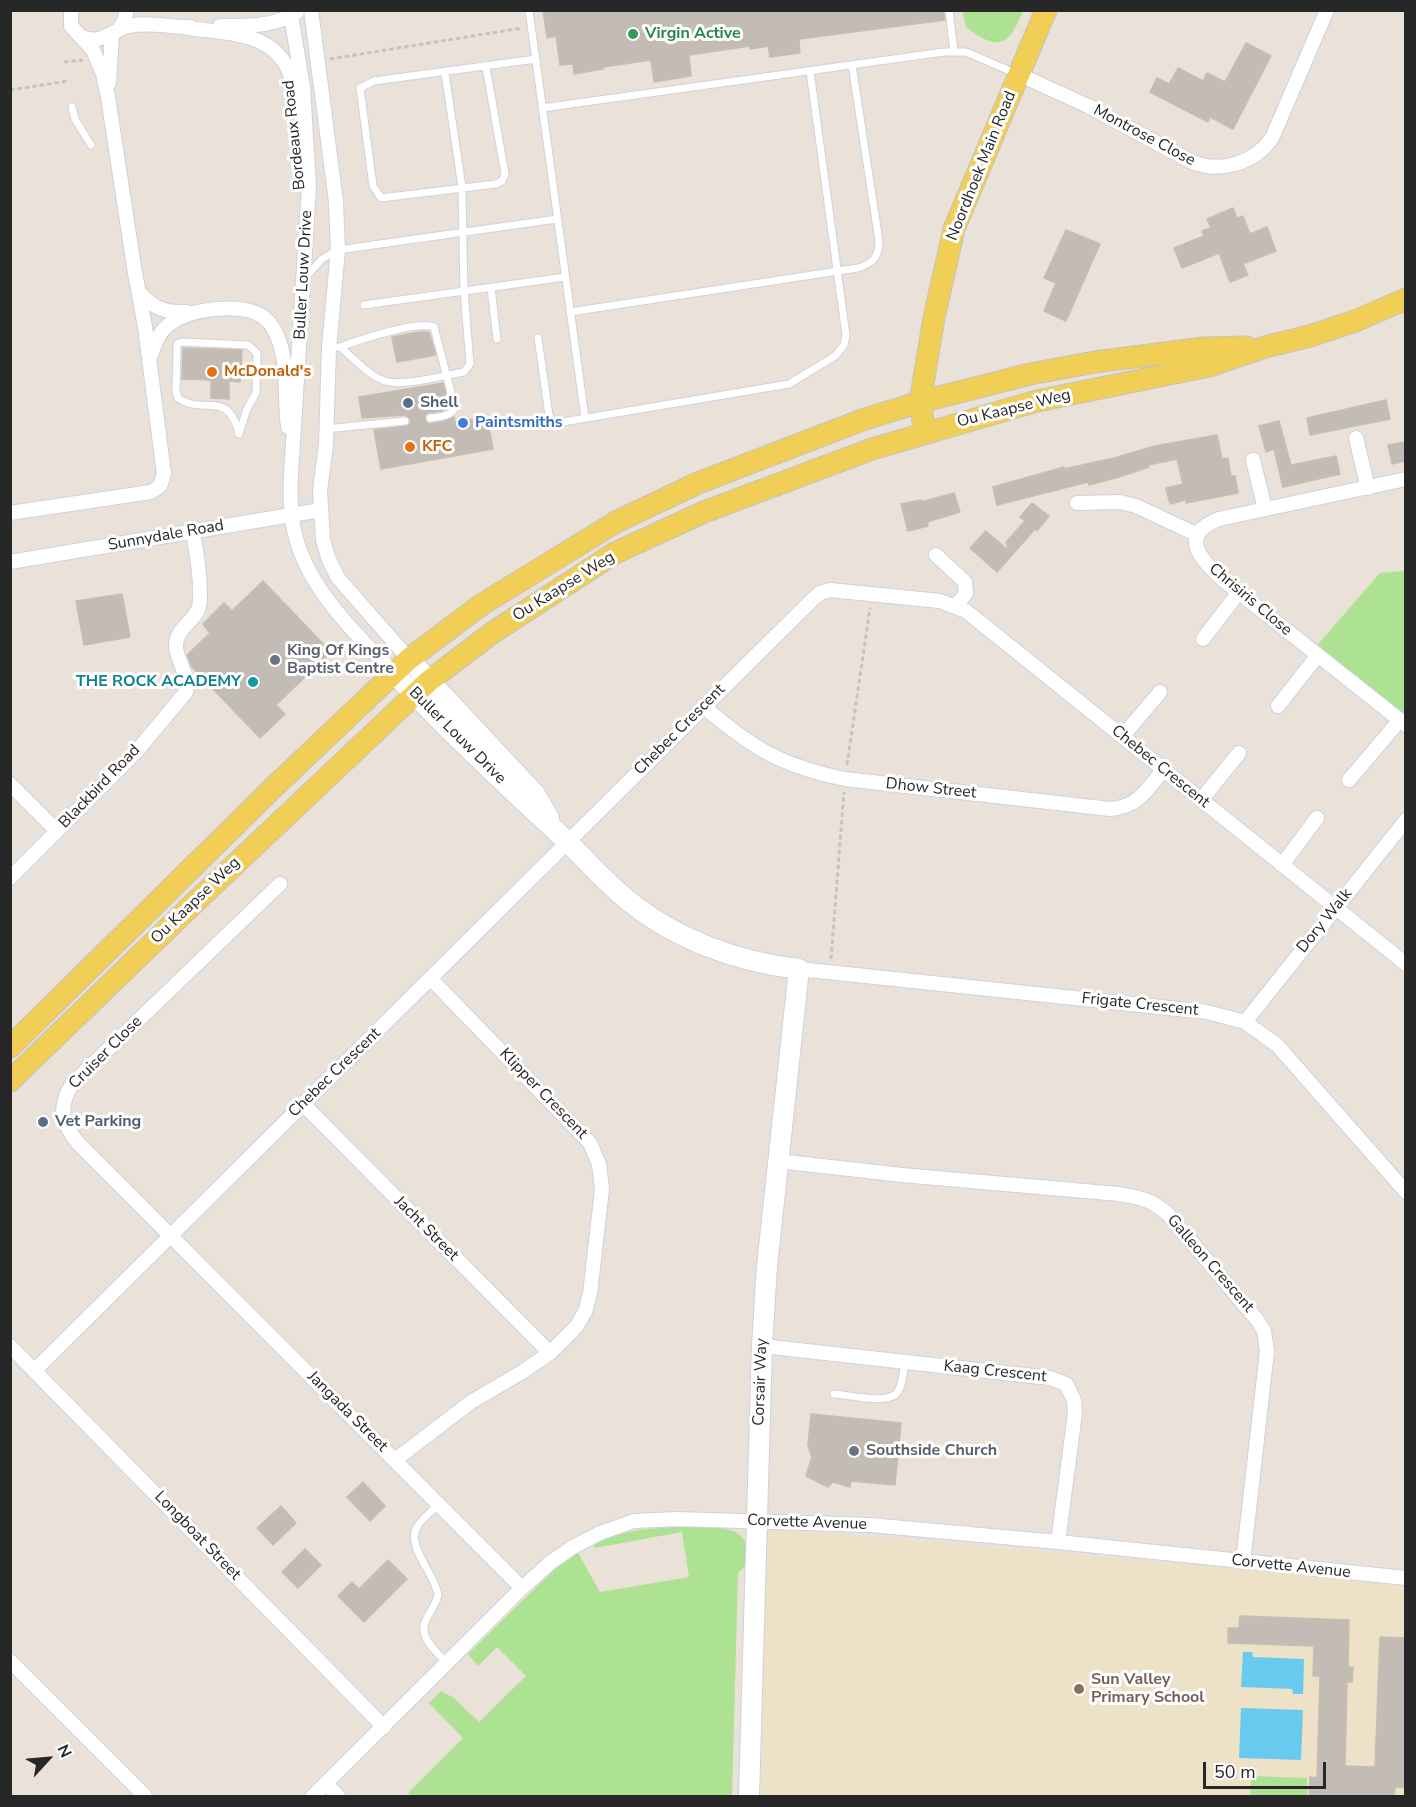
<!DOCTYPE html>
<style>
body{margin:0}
#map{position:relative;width:1416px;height:1807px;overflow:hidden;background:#eae2d8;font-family:"Nunito Sans",sans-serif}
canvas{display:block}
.frame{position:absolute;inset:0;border:12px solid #272727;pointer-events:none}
.north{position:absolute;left:18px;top:1729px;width:60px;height:60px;-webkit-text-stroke:4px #fff;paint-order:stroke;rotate:64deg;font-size:16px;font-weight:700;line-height:24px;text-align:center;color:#272727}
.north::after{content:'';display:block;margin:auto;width:21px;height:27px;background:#272727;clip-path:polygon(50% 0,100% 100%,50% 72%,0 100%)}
.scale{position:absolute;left:1203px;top:1762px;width:123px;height:27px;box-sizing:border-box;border:3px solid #272727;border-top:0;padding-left:8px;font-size:18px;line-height:21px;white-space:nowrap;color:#272727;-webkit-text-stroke:4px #fff;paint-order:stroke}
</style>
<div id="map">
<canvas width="1416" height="1807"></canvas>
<div class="frame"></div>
<div class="north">N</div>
<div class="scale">50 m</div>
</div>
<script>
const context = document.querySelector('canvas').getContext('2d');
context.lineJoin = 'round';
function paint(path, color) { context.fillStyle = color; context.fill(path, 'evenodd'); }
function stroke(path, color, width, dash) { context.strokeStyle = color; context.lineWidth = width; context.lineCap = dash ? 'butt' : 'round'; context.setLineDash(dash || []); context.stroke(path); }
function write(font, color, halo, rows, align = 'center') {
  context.font = font + ' "Nunito Sans",sans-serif'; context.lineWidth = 6; context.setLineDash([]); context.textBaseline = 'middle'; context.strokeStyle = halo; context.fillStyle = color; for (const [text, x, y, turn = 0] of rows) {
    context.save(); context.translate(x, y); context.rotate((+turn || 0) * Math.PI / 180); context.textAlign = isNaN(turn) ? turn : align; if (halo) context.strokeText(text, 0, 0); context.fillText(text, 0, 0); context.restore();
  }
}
paint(new Path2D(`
 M760,1528L1405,1582V1796H749Z`), '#ede1c7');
paint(new Path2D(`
 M962,11V10L1023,11C1009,46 998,52 966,27Z
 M1405,571V723L1312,651L1380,573Z
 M684,1527C702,1528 742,1523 746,1545C747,1552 746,1559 746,1565L738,1573L732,1796H412L408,1793L463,1738L429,1703L441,1691L454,1698L479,1722L526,1676L497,1647L478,1666L468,1654L555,1569L578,1553L600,1592L689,1577L682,1532L595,1548L594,1544C622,1530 653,1527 684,1527Z
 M1251,1776L1307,1778V1796H1250Z`), '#ade293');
paint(new Path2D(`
 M1243,1652H1252L1253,1657L1304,1659L1303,1694H1293L1292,1689L1241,1687Z
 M1241,1708L1303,1710L1301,1760L1239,1758Z`), '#68caef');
const building = new Path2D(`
 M543,10H943L945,20L799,39L800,53L770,57L768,46L750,49V46L689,55L691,76L654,82L651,60L603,67V69L574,74L573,64L560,65L556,36L547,38Z
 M1246,43L1271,56L1233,129L1210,117L1208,122L1150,92L1157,78L1169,84L1178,68L1203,81L1207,73L1225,82Z
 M1233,208L1237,218L1243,216L1250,234L1267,227L1276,251L1243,264L1248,275L1230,282L1219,253L1182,268L1174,248L1204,236L1202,231L1211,228L1207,219Z
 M1066,230L1100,244L1066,321L1044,311L1056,283L1044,278Z
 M419,332H429L436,355L397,362L392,337Z
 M183,348L242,350L240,382L229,381V399L211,398V380L182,379Z
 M443,383L449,407L442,411L427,413L425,416L426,422L430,424L441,422L454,417L455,422L487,417L493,449L381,469L374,430L406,426L410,424V420L405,415L362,418L359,397Z
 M1386,400L1390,419L1310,435L1307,418Z
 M1279,421L1291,465L1336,456L1340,474L1283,487L1274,449L1266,452L1259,426Z
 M1217,435L1222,459L1228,458L1231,476H1235L1238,493L1186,503V500L1170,504L1166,488L1183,484L1177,459L1148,465L1149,467L1119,477L1089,485L1088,482L997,505L993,487L1064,467V469L1114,458L1155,446Z
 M1406,442V461L1392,464L1388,445Z
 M954,493L960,512L927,522L928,526L908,531L901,504L921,500V502Z
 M1032,503L1049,516L1037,531L1035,529L997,572L970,548L986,531L1009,551L1006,542L1025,521L1020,517Z
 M263,581L331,652L276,705L285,714L260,738L192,667L187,655L210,633L203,624L224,603L232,611Z
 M122,594L130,637L84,645L76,601Z
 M811,1414L901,1423L895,1485L851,1481L850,1487L833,1482L828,1487L806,1476L812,1457L808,1445Z
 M363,1482L385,1506L370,1521L347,1497Z
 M281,1506L296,1523L273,1545L257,1528Z
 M305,1549L321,1565L298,1588L282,1572Z
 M388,1560L407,1579L364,1622L338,1596L352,1582L359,1589Z
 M1240,1616L1349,1620L1348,1667H1353L1352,1682H1347L1345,1766L1375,1767L1380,1637L1406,1638V1787H1395L1394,1797H1309L1310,1777L1317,1778L1320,1676H1313L1314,1646L1228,1643V1628H1239Z`);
paint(building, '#c2bcb5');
stroke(building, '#c5beb2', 1.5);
const lane = new Path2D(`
 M529,10L585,418
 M949,10L954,52
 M486,67L505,174L502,181L496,184L381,198L373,186L360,88L374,81L536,59
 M72,107L75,119L91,145
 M542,108L944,52H966L1017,74
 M305,278L322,259L338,250L557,219
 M491,288L497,339
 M364,305L565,277
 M570,312L858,268C873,263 879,257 879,241L852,65
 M538,338L549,415L551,419L557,423L789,384L835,356L844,345L846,335L810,71
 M182,342L248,345L257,353L256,393L247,409L239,434C228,388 203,416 178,398L176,391L177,347V344Z
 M329,347H340C354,358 367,375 385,381C402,387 445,375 464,372L470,364L464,291L462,187L445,73
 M340,347C359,340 418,320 434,327L455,408C450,417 439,417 430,418
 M326,429L405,421
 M834,1394C848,1395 886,1404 896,1394C903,1387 903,1371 905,1362
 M438,1505C431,1512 420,1520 416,1529C407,1546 436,1577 438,1595C436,1604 431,1610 427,1618C416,1635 436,1652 447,1663`);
const street = new Path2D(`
 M290,10L303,87L309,186L291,474C290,496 290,517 296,538C309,589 358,637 394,673
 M311,10L336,202L338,250L329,347L326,444L320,491L323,540L329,560L338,578L409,659
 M220,26C244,26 276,27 297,12
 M184,27C226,35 278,29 292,80C294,89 295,99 296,108
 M119,29L124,21L127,10
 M80,36C100,47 111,30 129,26C149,21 171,28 191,27
 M1018,74L1088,106L1192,162C1220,173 1254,164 1272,138L1327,10
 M109,83L112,34
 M139,292C153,308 165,313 187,312
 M150,357C155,344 159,331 171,323C190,309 234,304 256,313C266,317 273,326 277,336C289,361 284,399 288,427
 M1356,438L1368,488
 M1253,460L1265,509
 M1406,479L1219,519C1178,535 1200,559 1222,579L1406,725
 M1077,503L1120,502L1136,506L1198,535
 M10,513L151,492L160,486L164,474L145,327L134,267L108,97L103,74L93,50L71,26V10
 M936,555L965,582L966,593L956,606
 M10,562L321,510
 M1203,639L1239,592
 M703,706C752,748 781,766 845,779L1110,809C1138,807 1147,790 1163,770
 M1278,706L1318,655
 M1122,737L1160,692
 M1349,780L1399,721
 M10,784L57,831
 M1201,800L1239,753
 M1282,865L1317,818
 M10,878L136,752L186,692C191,674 175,661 176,644C177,629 192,622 198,610C204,594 196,549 193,532
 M280,884L72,1084C58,1108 61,1122 78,1143L522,1588
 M799,969L1207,1012L1245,1022L1277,1045L1406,1192
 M1245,1022L1406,820
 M303,1104L550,1353
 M778,1161L902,1175L1119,1194C1142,1198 1150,1199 1168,1214L1258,1321L1264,1331L1267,1351L1243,1562
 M10,1346L384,1727
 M762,1346L1050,1378L1066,1384L1074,1400L1075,1413L1058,1542
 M35,1370L812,600L820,593L830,590L940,601L966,611L1406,964
 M395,1460L471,1402L522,1372L550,1353L576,1327L585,1312L590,1294L602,1189L599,1164L590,1143L431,979
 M10,1661L145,1796
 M326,1784L338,1796
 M313,1796L522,1588L551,1562L573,1547L600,1533L634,1521L677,1519L870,1525L1058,1542L1406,1578`);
const secondary = new Path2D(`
 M409,659L535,794L549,818
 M394,673C446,728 501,781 556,831C580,853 600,877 625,898C674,939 737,962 799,969L767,1266L762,1346L749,1796`);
const primary = new Path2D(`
 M925,433L920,402L934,318L954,229L1046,10
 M10,1047L275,786L409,659L481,605L616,522L698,483L862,420L920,402L1030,374L1095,362L1204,348L1246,347
 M10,1081L189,908L429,681L492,633L615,553L704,512L872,449L1037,401L1209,366L1265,347L1310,336L1355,321L1406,299`);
stroke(lane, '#cdd1e1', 9);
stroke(street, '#cdd1e1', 16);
stroke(secondary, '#cdd1e1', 22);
stroke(primary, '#c3c3c3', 23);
stroke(new Path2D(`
 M330,59L522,28
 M64,62L83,60
 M10,90L68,81
 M847,765L870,608
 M831,959L844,792`), '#c3c3c3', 3, [4.5, 3]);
stroke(lane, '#fff', 7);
stroke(street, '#fff', 14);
stroke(secondary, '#fff', 20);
stroke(primary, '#f1ce56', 21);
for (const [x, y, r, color] of [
 [633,34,6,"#2e9e5b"],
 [212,372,6,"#e8710a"],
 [408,403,6,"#5c6f8a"],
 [463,423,6,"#3f7fe0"],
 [410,447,6,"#e8710a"],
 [275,660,6,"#6b7280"],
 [253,682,6,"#0f9aa8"],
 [43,1122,6,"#5c6f8a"],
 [854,1451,6,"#6b7280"],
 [1079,1689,6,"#8d6e63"]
]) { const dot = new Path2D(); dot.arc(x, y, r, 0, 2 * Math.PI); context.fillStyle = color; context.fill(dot); stroke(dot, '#fff', 2); }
write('bold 16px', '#27864d', '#fff', [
 ["Virgin Active",645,34]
], 'left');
write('16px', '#272727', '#fff', [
 ["Bordeaux Road",295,135,-96],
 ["Montrose Close",1144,136,28],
 ["Noordhoek Main Road",982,166,-68],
 ["Buller Louw Drive",304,275,-87],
 ["Ou Kaapse Weg",1014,409,-14],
 ["Sunnydale Road",166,536,-10],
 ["Ou Kaapse Weg",564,587,-32],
 ["Chrisiris Close",1250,600,40],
 ["Chebec Crescent",680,730,-45],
 ["Buller Louw Drive",457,736,45],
 ["Chebec Crescent",1160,767,39],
 ["Blackbird Road",100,787,-46],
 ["Dhow Street",931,789,6],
 ["Ou Kaapse Weg",196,901,-44],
 ["Dory Walk",1325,921,-51],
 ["Frigate Crescent",1140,1005,6],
 ["Cruiser Close",106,1053,-45],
 ["Chebec Crescent",335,1073,-44],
 ["Klipper Crescent",543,1094,46],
 ["Jacht Street",426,1229,45],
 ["Galleon Crescent",1210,1264,49],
 ["Kaag Crescent",995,1372,6],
 ["Corsair Way",761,1382,-88],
 ["Jangada Street",347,1412,45],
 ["Corvette Avenue",807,1523,2],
 ["Longboat Street",197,1536,46],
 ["Corvette Avenue",1291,1567,6]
]);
write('bold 16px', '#c56008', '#fff', [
 ["McDonald's",224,372],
 ["KFC",422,447]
], 'left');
write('bold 16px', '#4e5e75', '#fff', [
 ["Shell",420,403],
 ["Vet Parking",55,1122]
], 'left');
write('bold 16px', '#366cbe', '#fff', [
 ["Paintsmiths",475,423]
], 'left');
write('bold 16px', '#5b616d', '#fff', [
 ["King Of Kings",287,651],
 ["Baptist Centre",287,669],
 ["Southside Church",866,1451]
], 'left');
write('bold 16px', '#0d838f', '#fff', [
 ["THE ROCK ACADEMY",241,682]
], 'right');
write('bold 16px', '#785e54', '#fff', [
 ["Sun Valley",1091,1680],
 ["Primary School",1091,1698]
], 'left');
</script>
